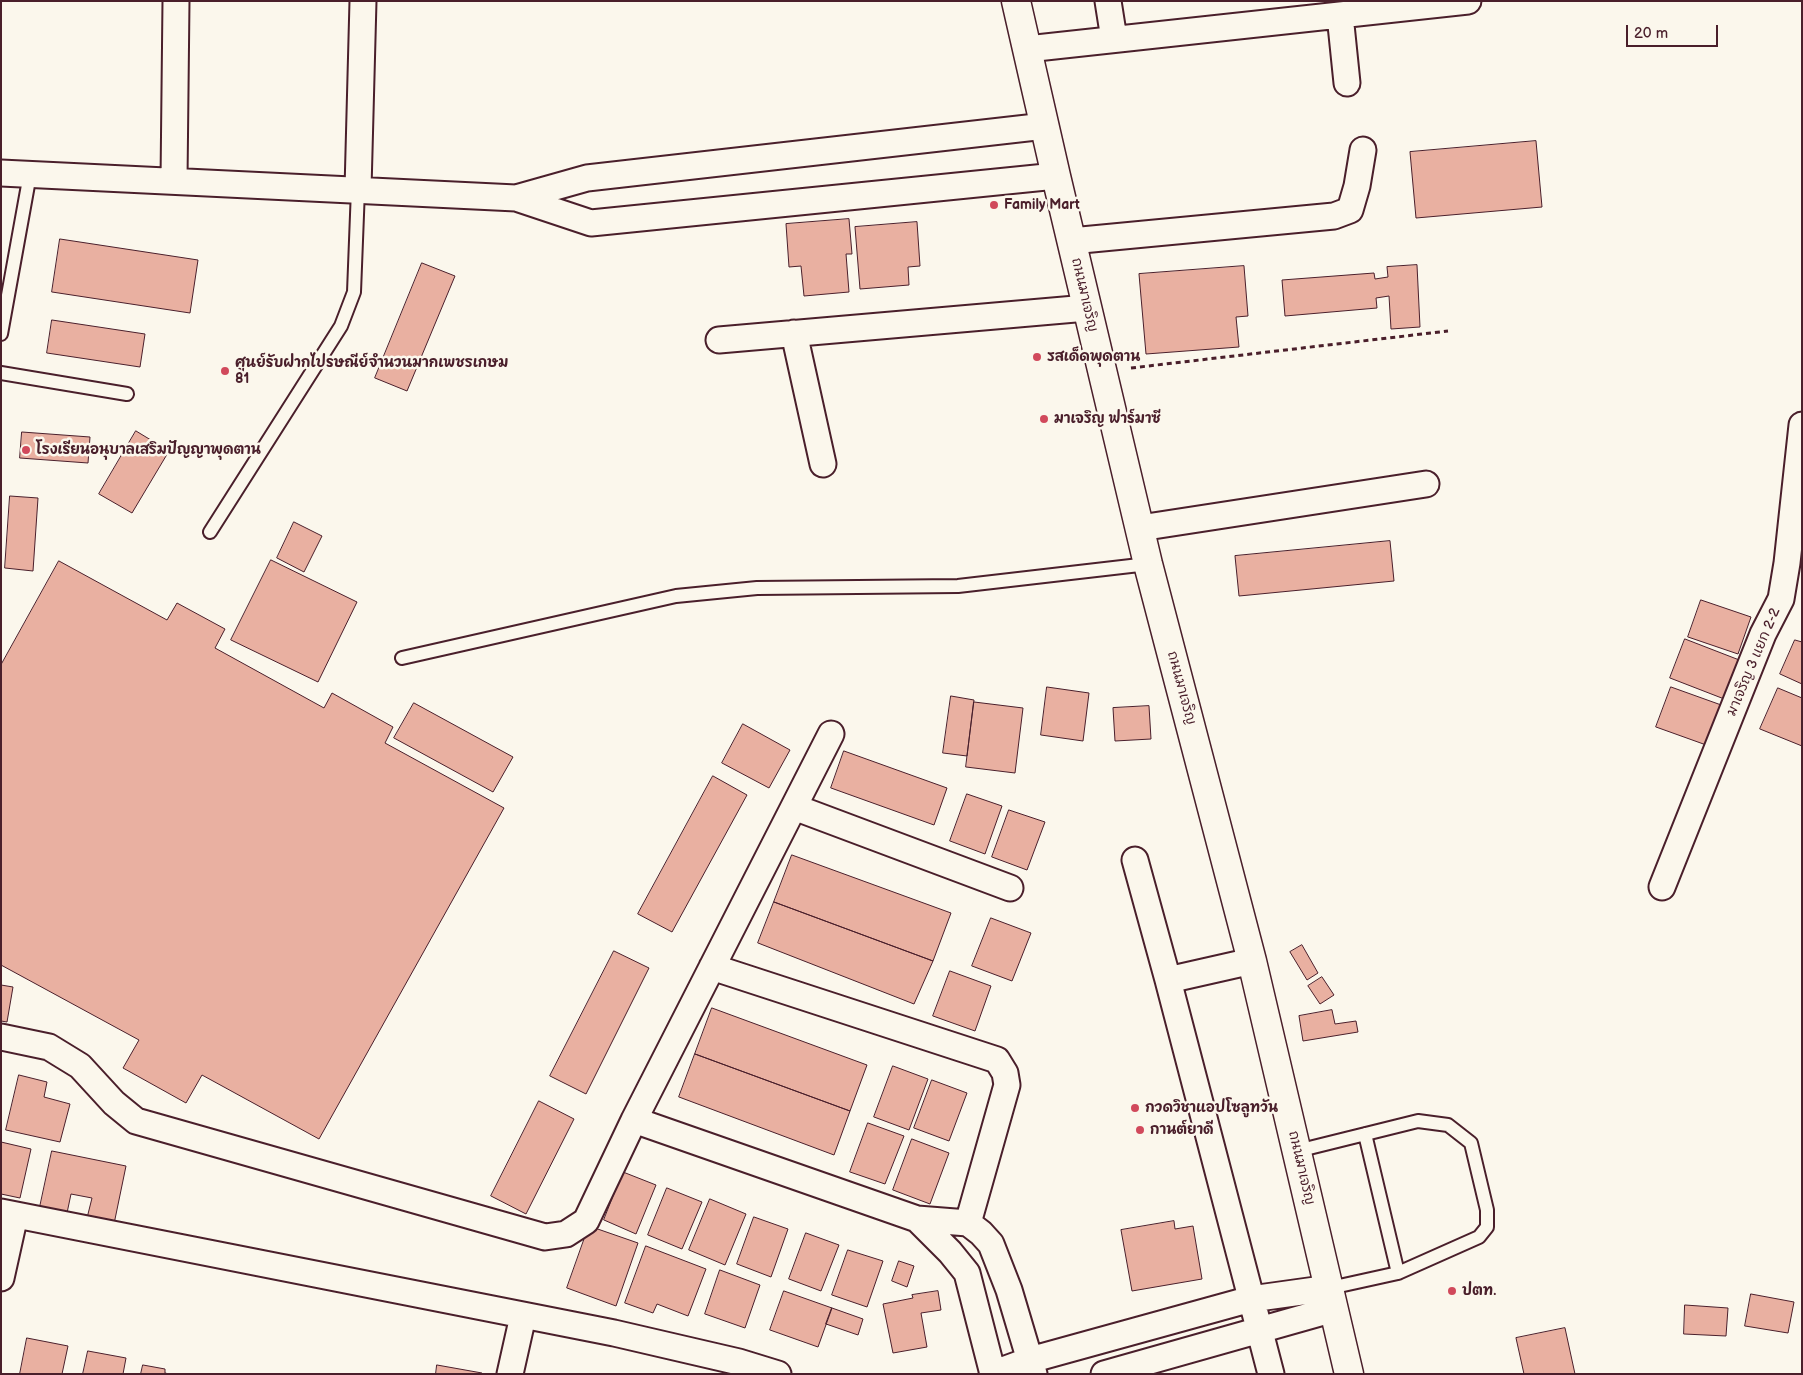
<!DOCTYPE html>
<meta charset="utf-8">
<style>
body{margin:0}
#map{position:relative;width:1803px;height:1375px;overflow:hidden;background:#fbf7ec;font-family:"Balsamiq Sans",sans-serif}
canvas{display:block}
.frame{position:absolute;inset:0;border:2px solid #4a1f2b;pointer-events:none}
.scale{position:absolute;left:1626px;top:25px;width:92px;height:22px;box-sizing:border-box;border:2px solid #4a1f2b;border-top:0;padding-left:6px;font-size:15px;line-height:18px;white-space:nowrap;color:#4a1f2b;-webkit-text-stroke:4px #fbf7ec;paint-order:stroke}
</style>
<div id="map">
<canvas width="1803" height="1375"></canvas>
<div class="frame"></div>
<div class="scale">20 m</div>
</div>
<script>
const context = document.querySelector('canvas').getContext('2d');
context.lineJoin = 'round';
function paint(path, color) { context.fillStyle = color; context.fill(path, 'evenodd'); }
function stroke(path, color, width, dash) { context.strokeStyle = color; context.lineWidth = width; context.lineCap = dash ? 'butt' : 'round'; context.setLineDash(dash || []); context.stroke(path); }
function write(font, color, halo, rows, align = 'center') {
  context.font = font + ' "Balsamiq Sans","Playpen Sans Thai",sans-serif'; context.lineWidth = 5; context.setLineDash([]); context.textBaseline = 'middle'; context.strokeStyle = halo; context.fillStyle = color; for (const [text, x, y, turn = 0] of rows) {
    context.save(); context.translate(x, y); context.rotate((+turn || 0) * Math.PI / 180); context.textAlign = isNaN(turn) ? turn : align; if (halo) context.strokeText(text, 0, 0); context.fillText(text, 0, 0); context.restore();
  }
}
const building = new Path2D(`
 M1536,141L1542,207L1416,218L1410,152Z
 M849,219L852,254H846L849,292L804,296L801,266L789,267L786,224Z
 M917,222L920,266L908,267L909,285L860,289L855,227Z
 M60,239L198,260L190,313L52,292Z
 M422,263L455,276L407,391L375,378Z
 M1417,265L1420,327L1391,329L1389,296L1376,298L1377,308L1285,316L1282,280L1374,273L1375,279L1388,277L1387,267Z
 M1244,266L1248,316L1236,317L1239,347L1146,354L1139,274Z
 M52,320L145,334L140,367L47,353Z
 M136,431L169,451L132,513L99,494Z
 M22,432L90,437L88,463L20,458Z
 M10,496L38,498L33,571L5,568Z
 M294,522L322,536L304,572L277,558Z
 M1390,541L1394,581L1239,596L1235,556Z
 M271,560L357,602L318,682L231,640Z
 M59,561L167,620L177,603L225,629L215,648L324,708L332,693L393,727L385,743L504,808L319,1139L202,1075L186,1103L123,1068L139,1040L1,965V665Z
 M1701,600L1751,617L1738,654L1688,637Z
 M1685,639L1747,663L1732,702L1670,678Z
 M1795,640L1802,642V684L1780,674Z
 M1047,687L1089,693L1083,741L1041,735Z
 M1671,687L1724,706L1709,746L1656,727Z
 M1778,688L1802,698V746L1760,729Z
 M951,696L974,700L967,756L943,753Z
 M974,702L1023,708L1015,773L966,767Z
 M414,703L513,757L493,792L394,738Z
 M1149,706L1151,739L1115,741L1113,708Z
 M743,724L790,750L769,788L722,763Z
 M844,751L947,788L934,825L831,788Z
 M713,776L747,795L672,932L638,914Z
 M967,794L1002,806L985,854L950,841Z
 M1009,810L1045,822L1027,870L992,857Z
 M792,855L951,913L933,961L774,902Z
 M774,902L933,961L914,1004L758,943Z
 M991,918L1031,933L1012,981L972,966Z
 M1302,945L1318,973L1307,980L1290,952Z
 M614,951L649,968L586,1094L550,1076Z
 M950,971L991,986L975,1031L933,1016Z
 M1322,977L1334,995L1320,1004L1308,986Z
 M1,985L13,987L7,1022L1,1021Z
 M712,1008L867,1065L850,1111L695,1054Z
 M1332,1010L1335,1024L1356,1021L1358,1032L1303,1041L1299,1016Z
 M695,1054L850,1111L834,1155L679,1097Z
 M893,1066L928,1079L909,1130L874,1117Z
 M19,1075L47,1082L44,1097L70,1104L60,1142L6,1130Z
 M932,1080L967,1093L949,1141L914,1128Z
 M539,1101L574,1119L526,1214L491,1196Z
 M868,1123L904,1136L885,1184L850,1172Z
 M912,1139L949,1153L930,1204L893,1190Z
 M1,1142L31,1149L20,1198L1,1194Z
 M52,1151L126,1166L114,1224L87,1218L92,1198L71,1194L67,1213L40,1207Z
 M623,1172L656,1185L636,1234L604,1220Z
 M667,1188L702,1202L682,1249L648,1235Z
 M710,1199L746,1214L725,1265L689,1250Z
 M754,1217L788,1229L771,1277L737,1264Z
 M1174,1221L1175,1229L1193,1226L1202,1279L1132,1291L1121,1230Z
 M589,1226L638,1243L616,1306L567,1288Z
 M806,1233L839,1245L821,1291L789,1279Z
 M646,1246L706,1269L688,1316L657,1304L653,1313L625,1303Z
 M848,1250L883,1261L867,1307L832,1295Z
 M899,1261L914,1266L907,1287L892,1281Z
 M720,1270L760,1285L745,1328L705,1314Z
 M784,1291L832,1308L818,1347L770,1330Z
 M938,1291L941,1310L921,1313L927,1347L893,1353L883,1304L913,1298L912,1295Z
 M1751,1294L1794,1302L1788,1333L1745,1326Z
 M1685,1305L1728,1308L1726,1336L1684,1334Z
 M832,1308L863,1319L858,1335L826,1324Z
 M1565,1328L1575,1374H1524L1516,1338Z
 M27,1338L68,1346L62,1374H20Z
 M88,1351L126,1358L123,1374H83Z
 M143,1365L165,1369V1373L169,1374H141Z
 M437,1365L482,1373V1374H436Z`);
paint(building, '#e9b0a1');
stroke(building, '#4a1f2b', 1);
const service = new Path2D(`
 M1,334L30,174
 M1,373L127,394
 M210,532L341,326L354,292L358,189
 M402,658L676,596L757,588L958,586L1148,564
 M1365,1134L1398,1273
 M1297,1151L1418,1121L1448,1125L1471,1143L1487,1210V1227L1479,1237L1398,1273L1330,1288`);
const minor = new Path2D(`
 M1108,1L1114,39
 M1340,15L1347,83
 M1027,49L1468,1
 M1,173L516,198L591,223L1056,176
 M174,180L176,1
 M358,189L363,1
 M516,198L587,178L1045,126
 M1071,241L1334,216L1350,210L1357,186L1363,150
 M794,333L823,464
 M719,340L1087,308
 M1140,528L1426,484
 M794,807L1010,888
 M1135,860L1168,980L1271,1374
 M1662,887L1763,634L1781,599L1787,563L1802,425
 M712,967L997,1060L1005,1073L1007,1085L968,1223
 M1168,980L1252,961
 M1,1037L49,1047L80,1066L114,1103L136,1121L545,1237L566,1234L586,1221L634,1120L831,734
 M634,1120L917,1219L968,1223L981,1233L991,1244L1009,1290L1034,1374
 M1,1212L614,1333L739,1362L778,1374
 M917,1219L950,1252L967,1273L993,1374
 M1,1278L15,1215
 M510,1374L523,1316
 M992,1374L1030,1360L1251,1299L1330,1288
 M1104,1374L1334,1309`);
const secondary = new Path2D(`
 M1016,1L1056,176L1148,564L1252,961L1349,1374`);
stroke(service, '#4a1f2b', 16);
stroke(minor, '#4a1f2b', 29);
stroke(secondary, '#4a1f2b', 31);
stroke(new Path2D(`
 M1131,368L1448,331`), '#4a1f2b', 3, [5, 4]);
stroke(service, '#fbf7ec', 12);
stroke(minor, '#fbf7ec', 25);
stroke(secondary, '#fbf7ec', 28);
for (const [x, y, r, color] of [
 [994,205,5,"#d1495b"],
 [1037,357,5,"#d1495b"],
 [225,371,5,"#d1495b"],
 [1044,419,5,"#d1495b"],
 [26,450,5,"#d1495b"],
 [1135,1108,5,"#d1495b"],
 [1140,1130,5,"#d1495b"],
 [1452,1291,5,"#d1495b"]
]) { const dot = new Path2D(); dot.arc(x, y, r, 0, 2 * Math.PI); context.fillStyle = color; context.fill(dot); stroke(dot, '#fbf7ec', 2); }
write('bold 14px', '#4a1f2b', '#fbf7ec', [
 ["Family Mart",1004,205],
 ["รสเด็ดพุดตาน",1047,357],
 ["ศูนย์รับฝากไปรษณีย์จำนวนมากเพชรเกษม",235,363],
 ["81",235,379],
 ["มาเจริญ ฟาร์มาซี",1054,419],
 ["โรงเรียนอนุบาลเสริมปัญญาพุดตาน",36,450],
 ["กวดวิชาแอปโซลูทวัน",1145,1108],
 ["กานต์ยาดี",1150,1130],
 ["ปตท.",1462,1291]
], 'left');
write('14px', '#4a1f2b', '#fbf7ec', [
 ["ถนนมาเจริญ",1084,295,77],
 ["มาเจริญ 3 แยก 2-2",1754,662,-67],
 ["ถนนมาเจริญ",1181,688,75],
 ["ถนนมาเจริญ",1301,1168,77]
]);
</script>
